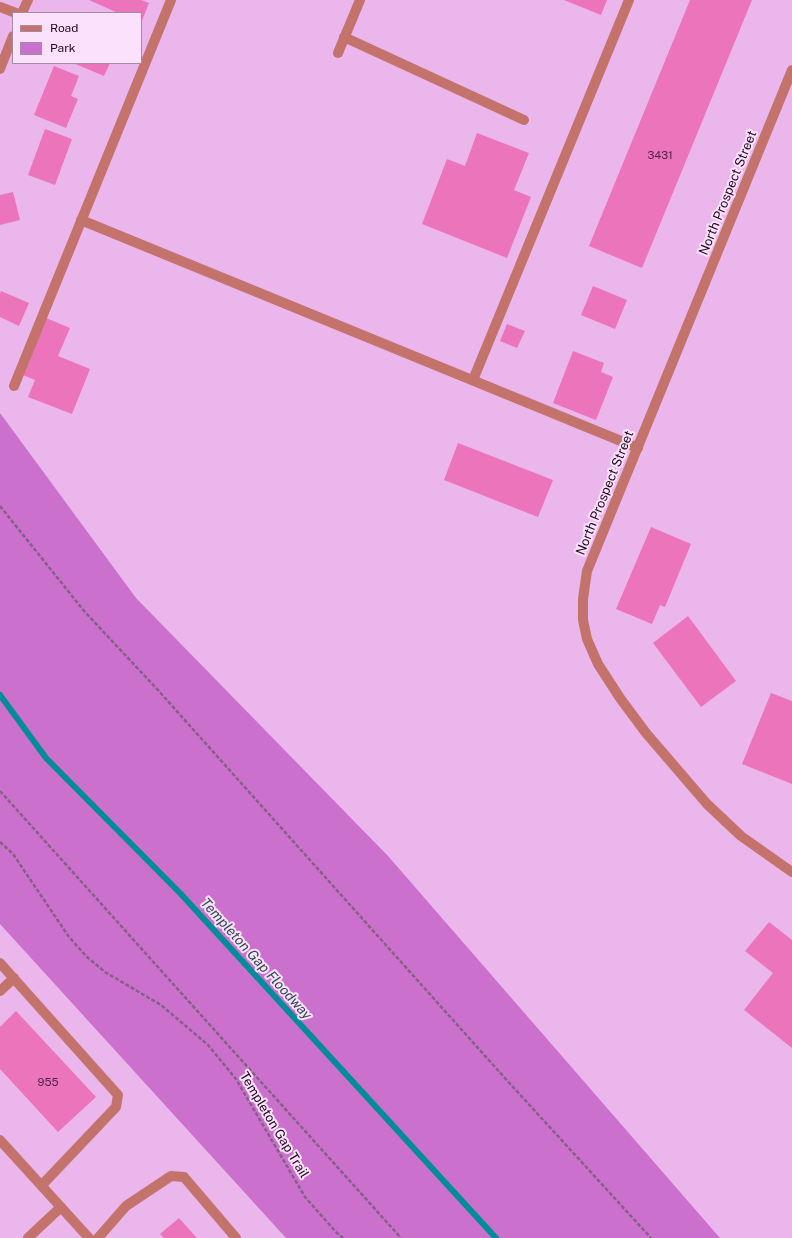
<!DOCTYPE html>
<style>
body{margin:0}
#map{position:relative;width:792px;height:1238px;overflow:hidden;background:#ebb6eb;font-family:"Public Sans",sans-serif}
canvas{display:block}
.legend{position:absolute;left:12px;top:12px;width:130px;height:52px;box-sizing:border-box;background:#fce1fc;border:1px solid #a28ba3;margin:0;padding:5px 7px;list-style:none;font-size:12px;color:#1c0a1d}
.legend li{display:flex;align-items:center;gap:8px;height:20px}
.legend b{width:20px;border:1px solid #a28ba3}
</style>
<div id="map">
<canvas width="792" height="1238"></canvas>
<ul class="legend">
<li><b style="height:5px;background:#c3736b"></b>Road</li>
<li><b style="height:11px;background:#cc70ce"></b>Park</li>
</ul>
</div>
<script>
const context = document.querySelector('canvas').getContext('2d');
context.lineJoin = 'round';
function paint(path, color) { context.fillStyle = color; context.fill(path, 'evenodd'); }
function stroke(path, color, width, dash) { context.strokeStyle = color; context.lineWidth = width; context.lineCap = dash ? 'butt' : 'round'; context.setLineDash(dash || []); context.stroke(path); }
function write(font, color, halo, rows, align = 'center') {
  context.font = font + ' "Public Sans",sans-serif'; context.lineWidth = 4; context.setLineDash([]); context.textBaseline = 'middle'; context.strokeStyle = halo; context.fillStyle = color; for (const [text, x, y, turn = 0] of rows) {
    context.save(); context.translate(x, y); context.rotate((+turn || 0) * Math.PI / 180); context.textAlign = isNaN(turn) ? turn : align; if (halo) context.strokeText(text, 0, 0); context.fillText(text, 0, 0); context.restore();
  }
}
paint(new Path2D(`
 M0,413L136,598L388,856L720,1238H286L0,924Z`), '#cc70ce');
stroke(new Path2D(`
 M0,695L46,758L180,893L496,1238`), '#008c99', 6);
paint(new Path2D(`
 M89,0H141L149,3L141,23V13H118Z
 M564,0H607L601,15Z
 M690,0H752L642,268L589,246Z
 M73,63H110L104,76Z
 M54,66L79,76L71,96L78,99L66,128L34,115Z
 M45,129L72,139L55,185L28,175Z
 M477,133L529,153L514,190L531,197L507,258L422,224L447,159L465,166Z
 M13,192L20,220L0,225V195Z
 M593,286L627,300L615,329L581,315Z
 M1,291L29,303L19,326L0,317V294Z
 M46,318L70,328L58,356L90,369L72,414L28,397L35,380L23,375Z
 M507,324L525,331L517,348L500,341Z
 M573,351L604,363L601,372L613,377L596,420L553,403Z
 M458,443L553,480L538,517L444,480Z
 M651,527L691,544L665,607L660,605L652,624L616,609Z
 M688,616L736,681L701,707L653,643Z
 M771,693L792,701V784L742,764Z
 M769,922L792,940V1048L744,1010L773,973L745,951Z
 M16,1011L96,1097L58,1132L0,1069V1027Z
 M179,1218L197,1238H164L160,1234Z`), '#ec74ba');
stroke(new Path2D(`
 M0,506L84,611L157,689L503,1076L651,1238
 M0,791L401,1238
 M0,842L13,854L69,937L87,957L105,972L161,1005L208,1045L236,1079L305,1197L335,1231L343,1238`), '#846084', 2.5, [4, 2]);
stroke(new Path2D(`
 M0,7L16,13
 M22,13L28,0
 M344,37L524,120
 M338,53L360,0
 M0,69L13,36
 M792,70L587,571L583,599V620L587,639L598,664L620,698L646,733L707,804L741,836L792,872
 M81,220L638,448
 M473,380L629,0
 M14,386L171,0
 M0,963L118,1095L116,1107L42,1185
 M0,991L14,978
 M0,1140L89,1238
 M28,1238L61,1207
 M98,1238L126,1206L171,1176L184,1177L236,1238`), '#c3736b', 10);
write('11px', '#502444', null, [
 ["3431",660,156],
 ["955",48,1083]
]);
write('13px', '#1c0a1d', '#fce1fc', [
 ["North Prospect Street",728,193,-68],
 ["North Prospect Street",605,493,-68],
 ["Templeton Gap Trail",274,1125,59]
]);
write('italic 14px', '#294a4e', '#fce1fc', [
 ["Templeton Gap Floodway",256,959,48]
]);
</script>
